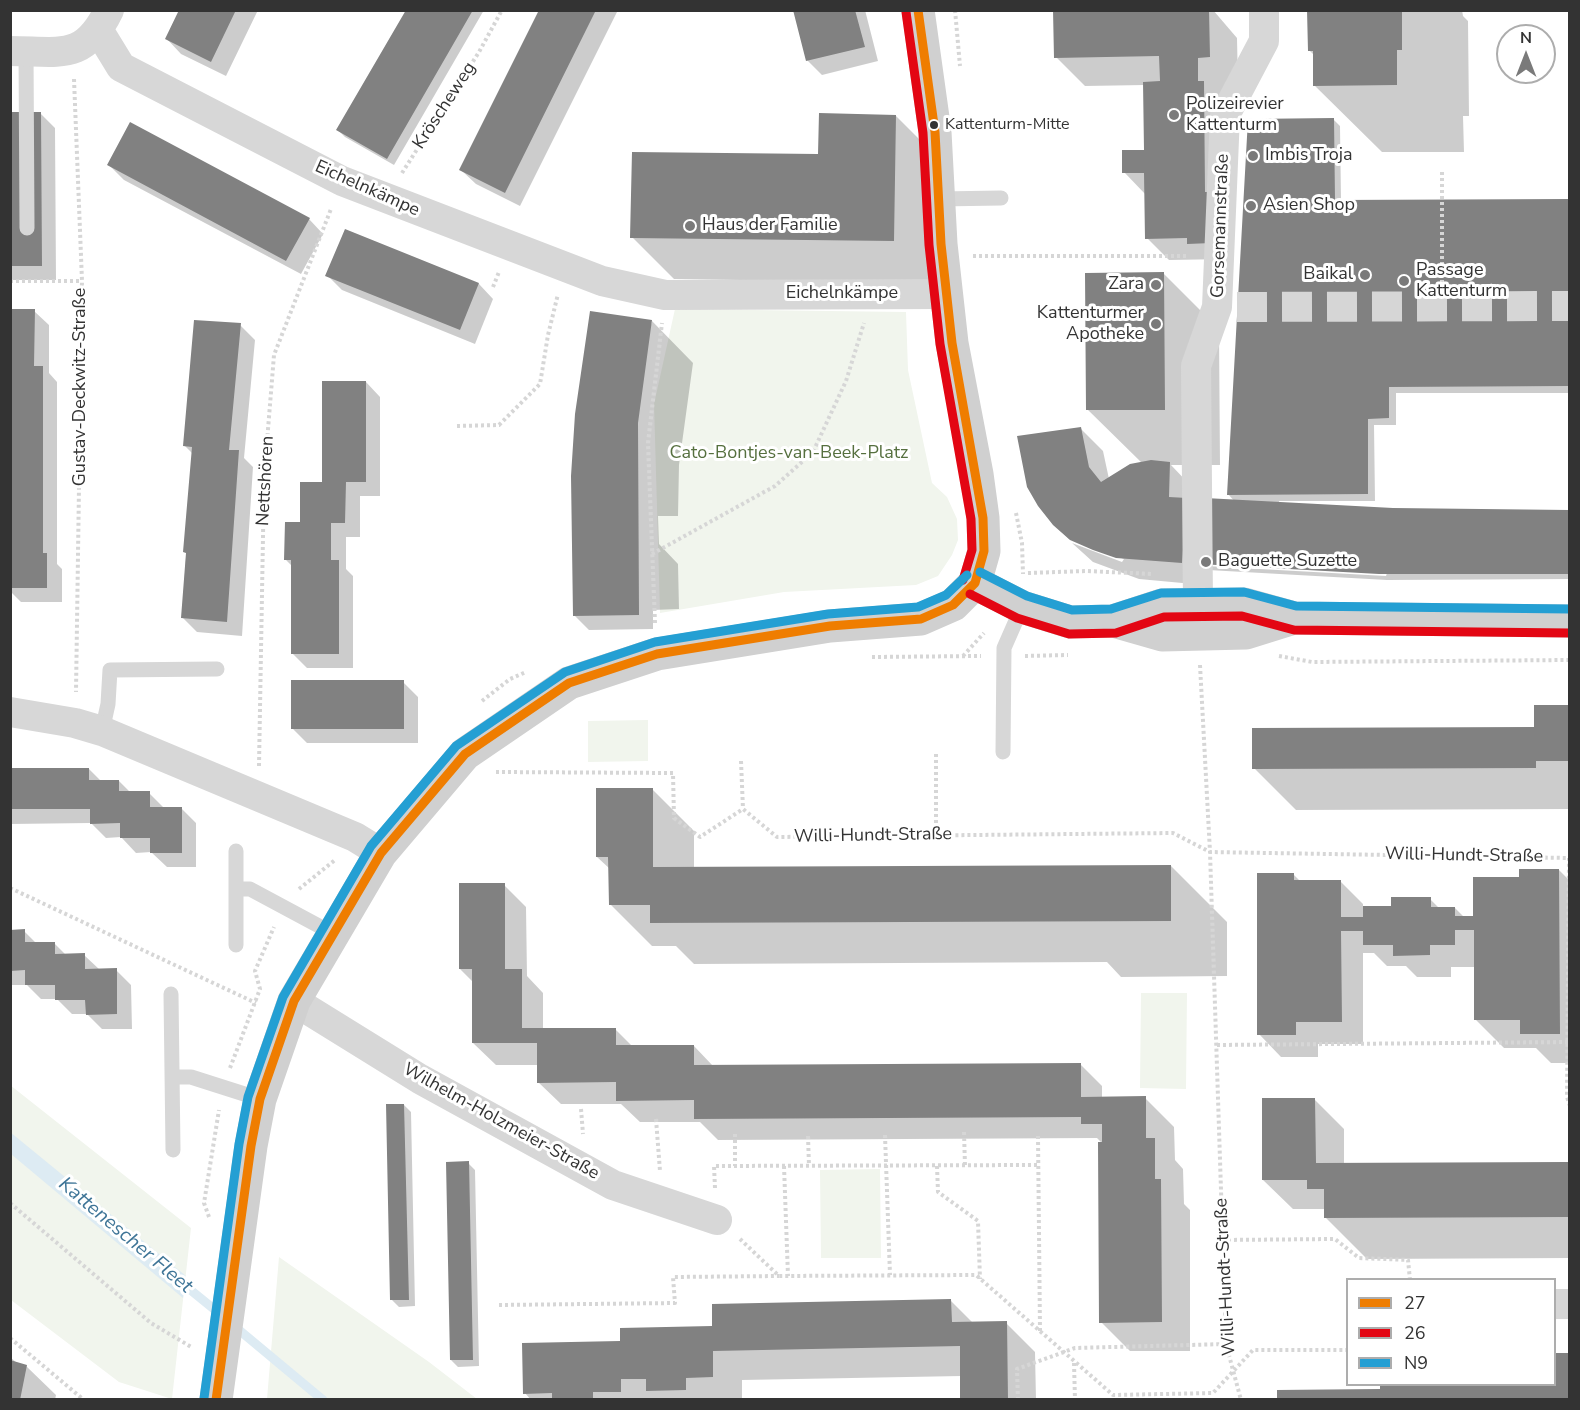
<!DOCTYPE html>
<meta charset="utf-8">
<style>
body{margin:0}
#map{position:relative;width:1580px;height:1410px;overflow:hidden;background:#fff;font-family:"Nunito Sans",sans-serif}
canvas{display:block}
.frame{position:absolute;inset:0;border:12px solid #333;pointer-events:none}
.legend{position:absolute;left:1346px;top:1278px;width:210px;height:108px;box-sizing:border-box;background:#fff;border:2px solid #adadad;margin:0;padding:8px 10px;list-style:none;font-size:18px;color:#333}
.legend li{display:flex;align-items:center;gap:12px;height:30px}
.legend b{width:30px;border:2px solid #adadad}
.north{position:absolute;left:1496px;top:24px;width:60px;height:60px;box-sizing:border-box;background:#fff;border:2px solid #adadad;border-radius:50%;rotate:0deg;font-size:16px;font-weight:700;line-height:24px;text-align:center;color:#333}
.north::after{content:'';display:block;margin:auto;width:21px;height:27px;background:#7a7a7a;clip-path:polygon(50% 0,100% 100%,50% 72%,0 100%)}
</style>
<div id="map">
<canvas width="1580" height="1410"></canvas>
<div class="frame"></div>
<ul class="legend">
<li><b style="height:8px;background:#ef7d00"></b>27</li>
<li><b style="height:8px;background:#e30613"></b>26</li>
<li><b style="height:8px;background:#249fd3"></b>N9</li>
</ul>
<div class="north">N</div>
</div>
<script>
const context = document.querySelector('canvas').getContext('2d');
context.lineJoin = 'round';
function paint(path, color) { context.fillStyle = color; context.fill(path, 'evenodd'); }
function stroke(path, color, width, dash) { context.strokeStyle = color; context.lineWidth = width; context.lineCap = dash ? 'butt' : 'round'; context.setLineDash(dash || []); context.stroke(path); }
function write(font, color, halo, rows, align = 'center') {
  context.font = font + ' "Nunito Sans",sans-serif'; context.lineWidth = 6; context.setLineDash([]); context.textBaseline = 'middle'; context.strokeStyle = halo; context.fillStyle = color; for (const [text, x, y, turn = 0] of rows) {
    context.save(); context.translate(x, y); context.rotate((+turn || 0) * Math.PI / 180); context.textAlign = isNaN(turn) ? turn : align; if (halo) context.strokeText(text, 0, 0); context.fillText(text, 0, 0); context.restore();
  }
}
paint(new Path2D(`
 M675,309L906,312L908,370L932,483L947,497L957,519L958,540L952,555L938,576L916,585L784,592L660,613L654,404Z
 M648,720V761L588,762V721Z
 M1141,993H1187L1186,1089L1140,1088Z
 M10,1085L191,1228L172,1399L119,1382L11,1300Z
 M880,1169L881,1258H821L820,1170Z
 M279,1257L429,1362L477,1399H267Z`), '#f1f5ed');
paint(new Path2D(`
 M10,1132L186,1276L183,1298L11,1154Z`), '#ddebf3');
paint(new Path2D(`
 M181,10H258L226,76L181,54L167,39Z
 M407,10H484L394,165L345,137L338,130Z
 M540,10H618L520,206L476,184L461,170Z
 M794,10H865L878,61L822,75L807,60Z
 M1089,10H1213L1237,38L1238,86L1228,259L1169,260L1147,238L1146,195L1124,172L1146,152L1145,85L1085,86L1056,57Z
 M1309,10H1462L1463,16L1468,21L1469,116H1463L1464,152H1382L1314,85V55L1309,50Z
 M40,113L55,128L56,280H10V114Z
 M896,116L938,158L935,283L674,279L632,237L820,156Z
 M1333,119L1340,126L1341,201L1570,200V393H1396V425H1374L1375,501H1279V504L1393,510L1570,511V579L1387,580L1208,570L1204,585L1139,579L1093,562L1072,543L1122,562L1124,559L1069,539L1054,524L1081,429L1103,451L1109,479L1142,463L1088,410L1163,273L1219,329L1220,465H1171L1191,486V504L1235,502L1228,494ZM1206,563L1387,573L1386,576L1206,566Z
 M109,165L309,219L323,234L301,274L124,180Z
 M346,231L479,284L493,299L475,344L342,290L327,275Z
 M10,311H34L49,325V373L57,382V564L62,569V602H21L10,591Z
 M652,321L693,363L679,465L678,516H658L659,544L678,564L679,609L653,610V629L589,630L574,615Z
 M240,325L255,340L244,458L253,467L242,636L197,632L182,617L193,454L184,445Z
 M366,382L380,397V496H360V537H346V569L353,576V668H307L292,653V566L286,560L323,484Z
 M403,682L418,697V743H307L293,729Z
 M1535,707H1570V809L1296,810L1254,768L1535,729Z
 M89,769L101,781H119L131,793H149L165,809L181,808L196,823V867H167L151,852L136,853L121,837L106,838L91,823L10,824V770Z
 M652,789L694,831V868L1171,866L1227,922V976L1121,977L1107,962L694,964L676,946H652L610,904V869L597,857Z
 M1559,870L1570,881V1063H1551L1536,1048H1504L1475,1019V967H1451V977H1417L1406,966H1387L1374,953H1363V1044H1318V1057H1281L1259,1034L1293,874L1301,882H1341L1363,904V908L1392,907L1430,899L1439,908H1455L1464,917H1475L1521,878Z
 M504,885L526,907L527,976L543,993V1030L615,1029L633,1047L694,1046L713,1066L1080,1064L1102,1086V1098H1145L1174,1127L1175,1160L1183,1169L1184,1204L1190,1210V1351H1130L1101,1322L1103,1144L1097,1138L718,1140L700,1122H640L621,1104H561L538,1082V1065H496L473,1043V982L460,969Z
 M10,931H24L37,944L54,943L66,955H84L100,970H116L131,985L132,1029H102L87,1014H72L57,999H41L27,985H10Z
 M1315,1100L1344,1129V1164L1570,1163V1258L1367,1259L1325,1217V1209H1293L1263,1180Z
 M404,1105L411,1112L415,1306L399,1307L392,1300Z
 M468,1163L475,1170L479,1366L458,1367L451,1360Z
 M951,1301L973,1323H1006L1035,1352L1036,1400H962V1376L742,1380V1400H531L525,1393L622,1343L714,1327Z
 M1554,1354H1570V1400H1278L1381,1390L1554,1384Z
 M10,1357L18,1364L26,1366L56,1395L55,1400H10Z`), '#0003');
stroke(new Path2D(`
 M177,1279L220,1314
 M233,1325L323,1400`), '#ddebf3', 9);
paint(new Path2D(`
 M179,10H236L211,62L165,39Z
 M406,10H473L387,159L336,130Z
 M539,10H596L505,193L459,170Z
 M793,10H855L865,47L806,61Z
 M1053,10H1209L1210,57L1198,58V81H1204L1205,192H1212V243L1187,244V238L1145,239L1144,173H1122V150H1144L1143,82L1160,81L1159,56L1054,58Z
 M1307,10H1402V50H1397V85L1313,86V51H1308Z
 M10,112H41L42,266H10Z
 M819,113L896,115L894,241L630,238L632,152L818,154Z
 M1334,118L1335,200L1569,199V386L1389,387V418L1368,419V494L1227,495L1248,119Z
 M130,122L310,218L286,261L107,165Z
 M345,229L479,283L460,330L325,276Z
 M1164,272L1165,410H1086L1085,273Z
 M10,309H35L34,366H43V553H47V588H10Z
 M590,311L652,320L638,423L639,615L573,616L571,476L575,414Z
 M194,320L241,323L229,450H239L227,622L181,618L186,553L183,552L192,447L183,446Z
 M322,381H366V482H346L345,523H331V560H339V654H291V560H284L285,522H300V482H322Z
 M1081,427L1089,467L1101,482L1130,464L1151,460L1170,462L1169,497L1187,498L1182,563L1116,558L1093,550L1070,540L1053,525L1038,506L1027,487L1017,436Z
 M1205,498L1393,508L1569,510V574H1379L1199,564Z
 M291,680H404V729H291Z
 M1534,705H1569V761H1536V768L1252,769V728L1534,727Z
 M10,768H89V780H119V791H150V807H182V853H150V838H120V823L90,824V809H10Z
 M596,788H653V867L1171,865V921L650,923V905H609L608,857H596Z
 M1519,869H1559L1560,1034H1520V1020H1474V930H1455V945H1430V955L1393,956V945H1363V931H1341L1342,1022H1296V1035H1257V873H1294V880H1341V917H1363V906H1391V897H1431V907H1455V916H1473V877H1519Z
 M459,883H505V969H522V1028H616V1045H694V1065L1081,1063V1097L1146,1096V1138H1155V1179H1161L1162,1322L1099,1323L1098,1142H1102V1124H1081V1117L694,1119V1100L616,1101V1082L537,1083V1043H472V969H459Z
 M25,929V942H55V954L85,953V969L117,968V1014L86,1015L85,1000H55V985H25V970L10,971V930Z
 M1262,1098H1315L1316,1163L1569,1162V1217L1324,1218V1189H1307V1180H1262Z
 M386,1104H404L409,1300H390Z
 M469,1161L473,1360H450L446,1162Z
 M951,1299L952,1322L1007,1321L1008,1400H960V1346L713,1351V1377L686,1378V1390L646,1391V1379H621V1392H593V1400H552V1393L523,1394L522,1343L620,1341V1328L712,1326V1304Z
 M1554,1353H1569V1400H1277V1390L1380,1389V1384H1554Z
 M10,1360L27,1365L20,1400H10Z`), '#818181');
stroke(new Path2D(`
 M1237,307L1570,306`), '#d6d6d6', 30, [30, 15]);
stroke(new Path2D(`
 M955,10L960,66
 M74,79L82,281L76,692
 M1442,172V307
 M402,173L479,52L502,10
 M973,256H1189
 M10,281H82
 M493,287L499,272
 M457,426L499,425L540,384L548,335L558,294
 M1016,513L1022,543L1023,574
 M652,554L775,486L813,452L846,381L864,323
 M1028,573L1086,571L1153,574
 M655,623L648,443L662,323
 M963,656L984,633
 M1025,656L1068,655
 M1279,656L1312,662L1570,660
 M872,657L981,656
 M1200,665L1210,852L1226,1344L1241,1400
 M482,701L510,679L526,672
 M936,754V835
 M741,761L743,809
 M259,766L264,479L274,355L331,209
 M496,772L673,773L674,818L700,837L743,809L777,837L1173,833L1210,852L1569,858L1567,1097L1570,1106
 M10,888L256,1003
 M299,889L335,860
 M1217,1045L1568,1042
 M230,1068L260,989L255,971L274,927
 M581,1109L583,1134
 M656,1119L660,1171
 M964,1132L965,1166
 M735,1134V1166
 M885,1135L890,1275
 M808,1136L809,1166
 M1038,1136L1040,1331
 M784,1166L788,1276
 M937,1166L938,1192L978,1221L980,1279
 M715,1188L714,1166L1038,1165
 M10,1203L151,1323L193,1348
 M209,1217L204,1203L219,1110
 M740,1239L779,1276L976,1275L1113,1395L1213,1393L1253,1350H1348
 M1222,1240L1335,1239L1359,1258L1408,1260L1410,1280
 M499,1305L675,1303L673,1277L779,1276
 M10,1338L84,1400
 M1074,1363L1075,1400
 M1018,1400L1017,1369L1075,1348L1226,1344`), '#d6d6d6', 4, [3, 3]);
stroke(new Path2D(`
 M26,51L27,228
 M939,199L1001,198
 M102,731L108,704L110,670L217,669
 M1003,752L1004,648L1022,607
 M236,889H250L332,933
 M236,945V851
 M171,994L173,1150
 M173,1077H191L260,1099`), '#d7d7d7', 15);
stroke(new Path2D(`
 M99,31L121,67L342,181L602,281L665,295L946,294
 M10,51C60,51 84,62 109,10
 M1198,604L1196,366L1217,307L1225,115L1264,41V10
 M10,712L75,723L102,731L355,837L381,853
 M294,1001L420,1079L613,1185L717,1220
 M1554,1304H1570`), '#d7d7d7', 30);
stroke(new Path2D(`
 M918,10L935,132L941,244L952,343L977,474L983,518L984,551L975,583
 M975,583L1022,607L1070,622L1113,621L1162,605L1244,604L1294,618L1570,621
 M1113,621L1162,635L1246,633L1294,618
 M216,1400L251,1146L260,1099L294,1001L381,853L465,754L569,683L657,654L830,626L921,619L953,605L975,583`), '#d0d0d0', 33);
stroke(new Path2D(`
 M918,10L935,132L941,244L952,343L983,518L984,551L975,583
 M216,1400L251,1146L260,1099L294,1001L381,853L465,754L569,683L657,654L830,626L921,619L953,605L975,583`), '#ef7d00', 9);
stroke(new Path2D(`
 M906,12L923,133L929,245L940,344L971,519L972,550L963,580
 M970,594L1017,618L1069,634L1116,633L1164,617L1242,616L1294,630L1570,633`), '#e30613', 9);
stroke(new Path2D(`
 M980,572L1027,596L1072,610L1111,609L1161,593L1244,592L1296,606L1570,609
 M204,1398L239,1144L248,1097L283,997L371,846L456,746L565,672L655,642L828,614L918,607L946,595L967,575`), '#249fd3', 9);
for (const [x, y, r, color] of [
 [1174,115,6,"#7a7a7a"],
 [934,125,5,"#333"],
 [1253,156,6,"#7a7a7a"],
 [1251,206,6,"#7a7a7a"],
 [690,226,6,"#7a7a7a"],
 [1365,275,6,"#7a7a7a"],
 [1404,281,6,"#7a7a7a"],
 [1156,285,6,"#7a7a7a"],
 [1156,324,6,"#7a7a7a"],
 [1206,562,6,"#7a7a7a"]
]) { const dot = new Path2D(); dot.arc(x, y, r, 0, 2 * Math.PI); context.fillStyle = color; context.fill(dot); stroke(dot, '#fff', 2); }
write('16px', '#333', '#fff', [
 ["Kattenturm-Mitte",945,125]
], 'left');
write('18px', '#333', '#fff', [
 ["Polizeirevier",1186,105],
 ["Kattenturm",1186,126],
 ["Imbis Troja",1265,156],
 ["Asien Shop",1263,206],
 ["Haus der Familie",702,226],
 ["Passage",1416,271],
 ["Kattenturm",1416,292],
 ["Baikal",1353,275,"right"],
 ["Zara",1144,285,"right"],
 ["Kattenturmer",1144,314,"right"],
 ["Apotheke",1144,335,"right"],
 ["Baguette Suzette",1218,562]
], 'left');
write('18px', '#333', '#fff', [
 ["Kröscheweg",445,106,-57],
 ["Eichelnkämpe",367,189,24],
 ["Gorsemannstraße",1221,226,-88],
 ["Eichelnkämpe",842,294],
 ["Gustav-Deckwitz-Straße",81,387,-90],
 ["Nettshören",266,481,-87],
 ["Willi-Hundt-Straße",873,836,-1],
 ["Willi-Hundt-Straße",1464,856,1],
 ["Wilhelm-Holzmeier-Straße",501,1122,29],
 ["Willi-Hundt-Straße",1226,1277,-93]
]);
write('18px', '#56703f', '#fff', [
 ["Cato-Bontjes-van-Beek-Platz",789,454]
]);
write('italic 20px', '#3f7597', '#fff', [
 ["Kattenescher Fleet",125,1236,40]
]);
</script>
